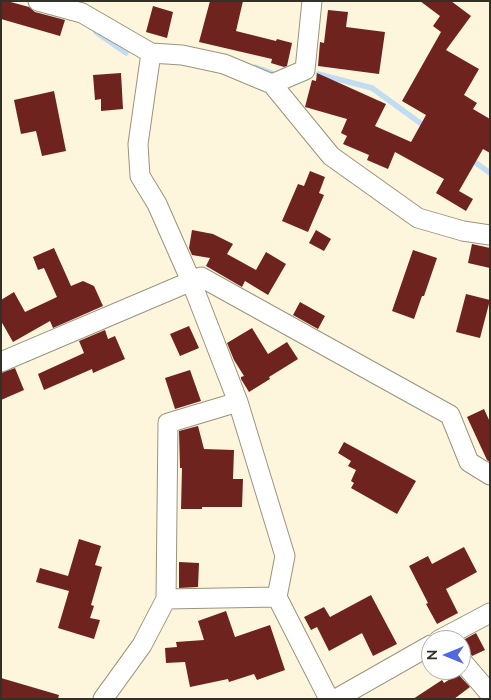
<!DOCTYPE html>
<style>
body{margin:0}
#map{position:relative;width:491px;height:700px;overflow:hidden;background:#fdf5dc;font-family:Mulish,sans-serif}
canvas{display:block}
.frame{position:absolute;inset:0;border:2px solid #333027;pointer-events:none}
.north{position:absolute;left:421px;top:630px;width:50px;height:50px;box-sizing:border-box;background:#fff;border:1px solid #adaca9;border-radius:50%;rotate:270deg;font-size:14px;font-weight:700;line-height:20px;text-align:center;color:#333027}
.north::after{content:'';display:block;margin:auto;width:18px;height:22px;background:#5169df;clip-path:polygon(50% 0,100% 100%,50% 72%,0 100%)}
</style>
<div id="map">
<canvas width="491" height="700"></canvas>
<div class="frame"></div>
<div class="north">N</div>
</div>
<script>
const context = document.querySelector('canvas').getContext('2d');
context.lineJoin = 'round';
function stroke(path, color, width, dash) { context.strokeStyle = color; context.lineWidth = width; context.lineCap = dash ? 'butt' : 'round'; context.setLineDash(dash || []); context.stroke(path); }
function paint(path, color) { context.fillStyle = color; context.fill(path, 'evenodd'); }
stroke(new Path2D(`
 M96,32L126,53
 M255,67L272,73
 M318,74L372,88L427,128
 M469,158L490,173`), '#c1ddf3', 5.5);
paint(new Path2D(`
 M1,1H7L29,7L35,12L65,20L60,36L1,19Z
 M210,1H243L236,31L276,41L277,39L292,43L287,66L284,67L271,63L272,59L199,42Z
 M420,1H451L471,16L446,50L479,69L464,95L477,103L473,109L490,119V153L483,149L459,191L473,199L466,211L436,193L444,179L395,152L388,169L367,160L369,155L343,144L347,136L341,133L347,119L305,107L312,80L316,81L317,73L386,104L375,126L411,142L426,115L402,101L441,32L433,26L440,16Z
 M153,6L173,12L167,38L146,32Z
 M328,10L348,12L346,27L385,32L379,74L318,66L320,42L324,43Z
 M121,73L123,109L101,111V99L95,100L93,75Z
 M54,91L66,151L42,156L36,131L21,134L14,100Z
 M310,171L325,177L319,193L324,195L308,232L282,221L298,184L304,186Z
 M192,230L213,234L233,244L227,254L256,270L266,252L286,264L268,295L245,281L242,287L206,266L210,258L192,255L189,248Z
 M316,230L331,239L324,251L309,243Z
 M472,244L490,248V268L468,263Z
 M54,248L71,286L83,281L94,286L103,306L53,328L50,321L13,342L1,321V300L14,292L25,312L57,297L44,268L38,270L33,257Z
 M413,250L437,258L424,296H422L414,319L392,311Z
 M466,294L490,300L480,338L456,332Z
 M300,302L325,316L318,329L293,315Z
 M189,326L199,348L180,356L170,334Z
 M252,328L268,354L287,342L298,359L269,377L270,379L249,392L241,379V377L244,376L234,360L227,343Z
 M105,330L108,339L115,336L125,359L93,373L92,369L44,390L38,374L84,353L79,341Z
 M15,368L24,390L1,400V373Z
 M190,370L201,401L175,409L165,378Z
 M484,409L490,422V462L487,460L467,417Z
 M198,426L204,449L234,450L233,479H243L242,507H202V509H181L182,468H180L179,431Z
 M344,442L416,481L397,514L351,488L354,483L351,481L356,470L348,466L351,461L338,453Z
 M79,539L101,546L95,565L102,567L91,605L94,606L90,618L100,620L94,639L58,628L69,591L36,582L40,568L68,576Z
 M464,547L477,572L446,589L458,613L437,624L426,604L428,603L409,566L428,556L432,564Z
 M179,562L199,563L198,587L179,588Z
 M371,595L397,644L373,656L362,633L329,651L317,627L311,630L304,617L324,607L330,617Z
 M226,611L235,637L270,625L285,670L257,680L254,674L229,682L228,679L190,687L185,662L166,663L165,648L177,647L176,642L204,640L198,621Z
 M476,633L485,650L472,656L463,640Z
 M458,674L470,687L454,699H413L442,680L444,683Z
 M1,678L59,695L58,699H1Z`), '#6e231f');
const minor = new Path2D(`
 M38,1L82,13L151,53L182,55L224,64L272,84L331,156L418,218L463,231L490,235
 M151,53L138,144L140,176L157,204L191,281L238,402L285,556L277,597L329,699
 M272,84L305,70L312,1
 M1,362L201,277L450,415L469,462L490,475
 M166,599L277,597
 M439,640L490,613
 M461,660L490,694
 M103,699L142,645L166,599L168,423L238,402
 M336,699L431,645`);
stroke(minor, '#9b947d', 21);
stroke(minor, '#fff', 19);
</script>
